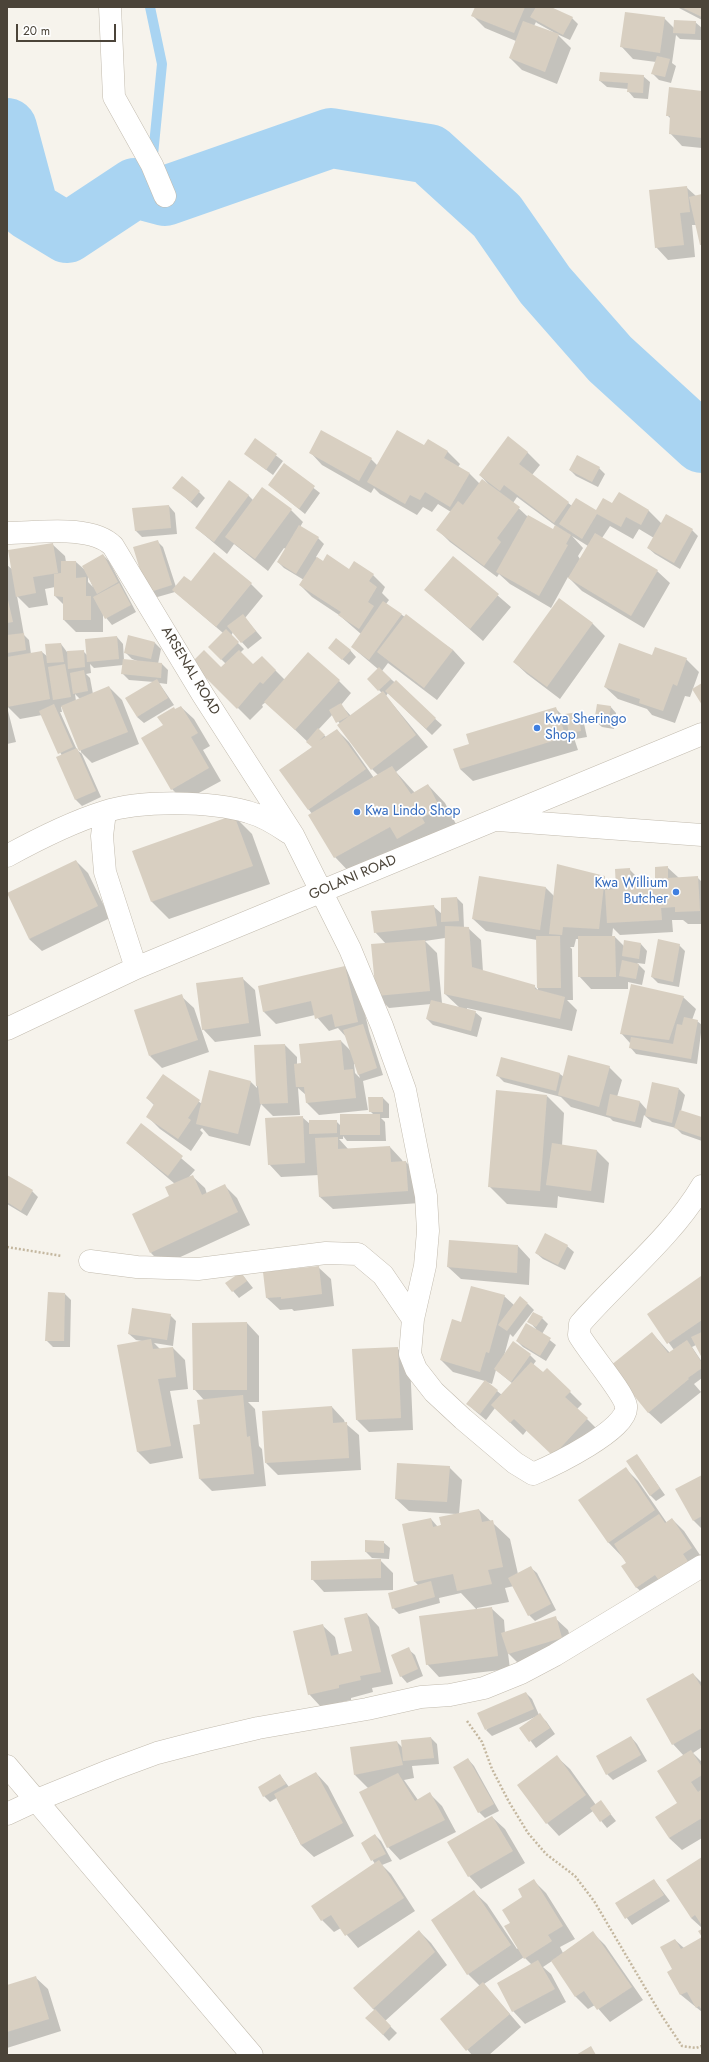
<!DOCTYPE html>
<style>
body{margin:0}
#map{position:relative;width:709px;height:2062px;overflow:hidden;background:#f6f3ec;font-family:Jost,sans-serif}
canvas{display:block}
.frame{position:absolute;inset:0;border:8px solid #4b4439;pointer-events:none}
.scale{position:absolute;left:16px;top:24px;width:100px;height:18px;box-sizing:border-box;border:2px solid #4b4439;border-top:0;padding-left:5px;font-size:12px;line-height:14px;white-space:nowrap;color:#4b4439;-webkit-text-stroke:3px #fff;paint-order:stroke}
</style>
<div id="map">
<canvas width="709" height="2062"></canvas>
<div class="frame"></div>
<div class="scale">20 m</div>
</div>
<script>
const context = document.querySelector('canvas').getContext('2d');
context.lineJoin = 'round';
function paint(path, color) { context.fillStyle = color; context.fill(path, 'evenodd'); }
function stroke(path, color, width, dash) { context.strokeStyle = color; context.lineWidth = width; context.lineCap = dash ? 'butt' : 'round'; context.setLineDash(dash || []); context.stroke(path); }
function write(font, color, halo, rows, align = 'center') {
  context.font = font + ' Jost,sans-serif'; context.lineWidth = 3.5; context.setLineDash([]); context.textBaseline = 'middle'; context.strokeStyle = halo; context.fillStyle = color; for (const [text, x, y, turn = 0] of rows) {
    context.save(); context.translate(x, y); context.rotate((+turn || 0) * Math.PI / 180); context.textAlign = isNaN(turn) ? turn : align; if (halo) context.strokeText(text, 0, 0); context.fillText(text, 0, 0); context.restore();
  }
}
paint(new Path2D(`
 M476,7H548L572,18L578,24L570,40L557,34L571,48L557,84L522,70L510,58L516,41L485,28L473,16ZM536,22L537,23L555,33L534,26Z
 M678,7H702V20L679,8Z
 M664,18L674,28L695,22L702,28L701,40L680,39L676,35L672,63L676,66L671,83L659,80L653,74L656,62L633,59L621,46Z
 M643,76L650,82L648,99L634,98L628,91V89L607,87L600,81Z
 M702,92V148L682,146L670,133L671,119L667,115Z
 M686,187L696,196L702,195V246L696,225H692L695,257L668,260L656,247Z
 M255,439L283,461L273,475L245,454Z
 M428,440L448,452L460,464L458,467L470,474L480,484L490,486L480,475L527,452L540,465L532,475L572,506L597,511L613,505L619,494L649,511L662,524L692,530L698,536L680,569L655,554L648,548L654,538L639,529L633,539L610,526L602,538L657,571L670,583L644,628L582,591L568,577L551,608L510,584L499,574L497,577L450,542L438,530L451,512L438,504L432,512L423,507L417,515L380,494L374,488L371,493L322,465L310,452L371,459L377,465L425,447ZM517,497L556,526L553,530L528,517L513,503ZM572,536L588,546L580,559L578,556L583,548Z
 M284,465L320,493L305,514L269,485Z
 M599,468L605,474L598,487L576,476L570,470Z
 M174,488L199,492L205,498L197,508Z
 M248,495L253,500L291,510L303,522L300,527L318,538L324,544L316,557L324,562L350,570L373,575L385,587L382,593L389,600L386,604L453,650L465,663L437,700L388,663L382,671L442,725L432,735L388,693L386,696L428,747L396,772L415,793L428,785L445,803L457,826L352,875L335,857L312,814L280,770L313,747L266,702L262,705L263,707L250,720L193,663L221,668L226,664L209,647L223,633L175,592L154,598L148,592L157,541L163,547L176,587L191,583L251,584L263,596L245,618L262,638L248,649L233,632L231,636L244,649L240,653L253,666L262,657L285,680L339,681L351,693L341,705L351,716L382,693L368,679L378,669L352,647L361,634L339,615L312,597L300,585L304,580L284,568L278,562L286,549L284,548L268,571L234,544L227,554L196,528ZM333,714L372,769L378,775L374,778L349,742L337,730L326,737L318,730Z
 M169,506L175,513L177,534L142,537L136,531L134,509Z
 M52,544L65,556L66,562H76L85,570L103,555L109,561L136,612L112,625L103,614V632H76L64,620V605L55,596V587L45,589L48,605L29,608L17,596L24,635L29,640L31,654L42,652L48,657L61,644L67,652L83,651L87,655L117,637L123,644L124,660L140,662L132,659L125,652L129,636L155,643L161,649L158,664H162L168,670L167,684L159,683L174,705L144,723L137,717L154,682L129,680L122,673L123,665L94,668L90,664L91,673L86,674L90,678L93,694L109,687L122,700L139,744L92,763L81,752L101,797L82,806L76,800L62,756L42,715L20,719L7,706V565L13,570ZM88,576L93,587L88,582ZM75,694L80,699L76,701ZM61,707H62L82,754L77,750L60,712H62Z
 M453,557L511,607L483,641L425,590Z
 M560,600L593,624L605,636L560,699L527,674L514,662Z
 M329,648L350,650L356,657L349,665Z
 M653,656L686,659L699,672L690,697L685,696L675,723L652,715L647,709L618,699L605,687Z
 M610,706L616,713L614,729L602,727L595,721Z
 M7,707L16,742L7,744Z
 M181,707L194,719L210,746L203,750L221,781L184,801L172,789L164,726L176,710Z
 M556,709L567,720L577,713L583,719L587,737L576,739L573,735L578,750L473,781L460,769L470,744Z
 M234,816L252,834L270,884L169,919L152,902L134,851Z
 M76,861L88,873L110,918L42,951L29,939Z
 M667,867L679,878L697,877L702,882V924H688L683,920H672L673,932L620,935L613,928L612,937H615L624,946L625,942L641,944L647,951L645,964L637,963L645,971L642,985L628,982V989H591L579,976V939H576L574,947H570L572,949L573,1000H567L577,1010L572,1031L467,1008V1010L475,1012L482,1018L477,1037L433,1025L427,1019L431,1004L389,1008L377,996L386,944L375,932L433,906L442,914L457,898L463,904L464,928H468L481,940L483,972L534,986L538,990L537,940L486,931L473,919L480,877L546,888L554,896L604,877L618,890L629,869L642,882H656ZM445,938V994L460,1008L442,1003L437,953L425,941Z
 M679,945L685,951L679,987L658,983L652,977Z
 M345,968L357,980L369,1031L383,1075L363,1081L368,1110L319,1115L307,1103L306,1095L298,1088L300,1115L273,1116L261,1104L250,1146L209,1136L202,1128L200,1130L203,1133L191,1151L160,1129L147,1116L155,1106L147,1098L163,1075L202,1104L251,1082L257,1088L255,1046L285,1045L297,1057V1065L302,1064L341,1041L351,1051L347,1038L338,1028L329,1031L315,1015L276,1024L264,1012L259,987ZM354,1064H355L360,1078L355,1073Z
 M242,978L255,990L261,1036L215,1042L203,1029Z
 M181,996L194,1008L209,1052L162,1068L150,1056Z
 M683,997L696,1009L692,1020L697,1021L702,1025L697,1064L636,1054L630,1047V1043L621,1033Z
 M502,1058L560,1074L564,1077L609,1067L622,1080L617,1097L640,1102L647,1110L679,1089L685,1095L681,1111L702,1118V1141L682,1134L676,1128L652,1122L644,1115L641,1128L613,1121L610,1118L571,1107L561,1097L504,1082L497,1075Z
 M547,1096L564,1113L562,1146L597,1151L609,1163L604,1203L560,1197L558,1196L557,1208L507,1204L489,1186Z
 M383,1098L389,1104V1118H381L385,1122L386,1141H347L343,1136V1139H339L349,1150L390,1147L402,1160L403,1162H406L418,1174L420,1203L333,1209L320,1197L319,1175L281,1177L269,1164L302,1117L310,1124L336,1121L341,1126L374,1115L370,1111Z
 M141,1124L195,1170L189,1177L192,1176L205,1188L207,1194L225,1186L237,1198L250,1225L163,1265L151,1253L175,1184L127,1143Z
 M7,1176L32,1191L38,1197L27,1216L7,1204Z
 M518,1246L530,1259L529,1285L461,1279L448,1267Z
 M567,1246L574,1252L565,1270L543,1259L536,1253Z
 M318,1267L331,1279L334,1306L294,1311L292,1309L280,1310L267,1298L264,1273Z
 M241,1273L253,1288L239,1298L227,1284Z
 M701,1277L702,1355L696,1345L692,1347L702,1362V1378L694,1384L701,1392L661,1424L648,1412L652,1333L670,1353L674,1350L648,1314Z
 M65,1294L71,1300L70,1347H53L46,1340Z
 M504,1296L514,1305L528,1304L534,1310L513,1337L510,1334L504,1356L530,1355L536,1361L533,1365L570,1392L582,1404L577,1409L599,1431L566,1467L527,1430L523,1435L495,1408L486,1420L474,1410L468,1404L485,1381L453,1372L441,1360L462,1323ZM496,1370L513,1384L502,1395L486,1382L492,1384Z
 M170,1315L176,1321L173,1346L154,1343L160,1349L173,1348L185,1360L188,1389L170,1391L183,1458L150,1464L138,1452L142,1341L136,1340L129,1334Z
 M542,1318L548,1324L542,1334L556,1345L546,1361L523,1347L517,1341L536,1329L529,1321Z
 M247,1323L259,1336V1402H248L255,1409L259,1446L262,1449L266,1486L212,1491L200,1479L204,1400L194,1389Z
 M397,1348L410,1361L413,1430L369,1432L357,1420Z
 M332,1407L344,1420L345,1423L359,1435L361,1470L278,1475L266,1463Z
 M637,1455L665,1495L656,1501L650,1495Z
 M449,1467L462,1480L459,1514L479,1510L510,1539L518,1574L530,1567L537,1573L556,1610L535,1621L529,1615L514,1586L505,1588L509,1602L477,1608V1610L491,1608L504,1620L505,1633L555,1618L568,1630L574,1650L521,1666L508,1653L510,1669L439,1677L427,1664L477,1610L461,1593L439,1598L440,1603L399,1614L393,1608L419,1586L415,1582L403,1525L431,1519L438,1527L456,1514L409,1511L396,1499Z
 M625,1468L638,1481L667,1523L672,1519L684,1531L702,1558L649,1599L636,1587L628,1563L608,1542Z
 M702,1476V1529L694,1521L677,1490Z
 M383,1542L390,1548L389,1559L372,1558L366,1552Z
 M380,1560L393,1573V1590L324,1592L312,1579Z
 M367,1614L379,1627L393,1684L372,1688L373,1692L351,1698V1700L321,1707L309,1694L322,1625L335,1637L339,1655L353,1652Z
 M408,1649L415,1655L423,1676L407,1683L401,1676Z
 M693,1674L702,1683V1747L693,1753L702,1762V1838L682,1850L669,1838L678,1804L684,1756L673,1744Z
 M526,1693L532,1699L539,1715L546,1721L555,1734L536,1748L521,1728L535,1717L492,1736L486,1730Z
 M631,1737L637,1744L647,1761L613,1780L607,1774Z
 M431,1738L437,1744L439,1764L412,1766L414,1778L404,1780L418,1800L430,1794L442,1806L456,1832L400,1860L388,1847L368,1788L355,1775L351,1748L397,1742L403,1748Z
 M557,1757L570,1769L596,1805L601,1802L616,1821L607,1828L593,1811L559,1836L547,1823L519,1785Z
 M468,1759L474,1766L499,1811L485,1818L479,1812Z
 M316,1773L328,1786L354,1836L314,1857L301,1845L277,1798L270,1802L264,1796L280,1775L289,1787Z
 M492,1817L505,1829L525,1863L481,1889L469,1876Z
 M375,1835L381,1841L392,1861L382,1865L391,1874L415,1911L358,1948L341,1928L334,1932L322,1920L375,1864L362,1843Z
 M702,1858V1928L691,1918Z
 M654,1880L670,1901L632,1925L616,1903Z
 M534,1881L546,1893L575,1939L560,1947L563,1953L593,1933L605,1945L643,2000L610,2022L595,2005L588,2009L576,1997L552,1961L543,1967L551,1974L566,2002L525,2024L513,2011L498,1983L532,1965L524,1957L484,1984L521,2027L489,2055H472L441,2019L480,1986L468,1974L474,1892L487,1904L517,1949L518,1948L512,1923Z
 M419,1931L431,1943L447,1965L385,2021L397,2033L389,2041L367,2018L375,2011L354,1988Z
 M702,1938V2012L681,1995L668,1973L674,1970L675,1940L684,1948Z
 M35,1977L48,1989L61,2031L7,2048V1986Z`), '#0003');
stroke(new Path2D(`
 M135,188L152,165L162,64L150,7`), '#a9d4f2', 10);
stroke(new Path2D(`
 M7,128L29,210L67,233L135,188L165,196L331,138L429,154L497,216L545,285L610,359L702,443`), '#a9d4f2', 60);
paint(new Path2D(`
 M475,7H525L514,33L471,16Z
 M536,7H551L573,17L563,35L530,17Z
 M681,7H702V17Z
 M625,12L665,17L660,53L620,47Z
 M674,20L696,21L695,34L673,33Z
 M523,21L559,34L545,72L509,58Z
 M657,56L670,59L665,77L651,74Z
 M600,72L644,75L643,93L627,92L628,83L599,81Z
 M669,87L702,91V138L669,134L670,116H666Z
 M687,186L690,212L680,213L684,245L655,248L649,190Z
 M702,194V245H700L689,197Z
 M321,430L372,458L359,481L309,453Z
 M397,430L424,445L428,439L448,451L444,458L470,473L450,507L425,492L420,500L410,495L405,504L367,482Z
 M508,436L528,452L519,464L569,502L554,523L504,485L500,491L479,475Z
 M255,438L277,454L266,470L244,454Z
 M577,455L600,467L592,482L569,470Z
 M284,463L315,486L299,509L268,485Z
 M182,476L200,491L191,502L172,488Z
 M482,479L520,507L497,538L501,542L484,566L436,530L458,501L463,505Z
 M229,480L249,495L214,542L195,528Z
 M262,487L292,509L255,559L225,537Z
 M619,492L649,510L641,525L626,517L621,527L597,514L582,539L559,524L576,498L596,510L603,498L612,503Z
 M169,505L171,528L135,531L132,508Z
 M666,514L693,529L674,563L647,548Z
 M528,515L553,529L555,525L571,535L566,544L568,545L539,596L496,572Z
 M299,525L319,537L296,574L277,562Z
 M595,533L658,570L631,616L568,578Z
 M158,540L172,585L147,593L133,547Z
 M53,543L58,573L33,577L36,593L16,597L8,550Z
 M214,552L252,583L216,627L172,590L184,576L191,581Z
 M103,554L118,582L97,594L82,566Z
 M327,554L349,569L354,561L374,574L369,581L377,587L368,602L374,606L359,629L338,615L341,612L299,585L317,557L323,561Z
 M453,556L499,594L470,629L424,590Z
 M61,561H76V578L86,577V596H91V620H63V597L54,596V574L61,573Z
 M119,583L131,605L105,619L93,597Z
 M7,596L13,622L7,623Z
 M559,598L593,623L547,687L513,662Z
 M383,601L402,614L369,660L351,647Z
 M243,614L256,631L241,643L227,626Z
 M406,614L453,650L424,688L377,652Z
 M226,629L239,642L221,660L208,647Z
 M24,633L26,650L7,653V635Z
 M128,635L155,642L151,659L124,653Z
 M117,636L119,659L87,662L85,639Z
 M336,638L351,650L342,660L328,648Z
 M61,643L64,662L47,663L45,644Z
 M619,643L652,655L655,647L687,658L677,686L673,684L663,711L639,703L640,699L604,687Z
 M84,650L85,667L68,669L67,651Z
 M204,650L221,667L239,650L253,664L262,656L276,670L263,684L260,682L237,709L191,663Z
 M42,651L50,699L7,707V657Z
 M308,652L340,680L295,730L264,702Z
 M123,659L162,663L161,678L121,674Z
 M65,664L71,697L53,700L48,667Z
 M379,667L391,679L378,691L367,679Z
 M84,670L88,691L73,694L70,673Z
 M157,679L168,698L137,717L125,698Z
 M396,680L436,718L426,729L385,691Z
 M702,683V705L692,689Z
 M109,686L128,732L79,751L61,706Z
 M383,691L416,735L371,770L337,725Z
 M341,703L349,716L336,723L329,710Z
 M54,704L73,747L58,754L39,711Z
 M597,704L611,706L608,723L594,722Z
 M181,706L198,733L191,737L209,768L171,790L141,738L163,725L157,717L174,707L175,709Z
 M556,707L566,737L460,769L453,749L469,744L466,734Z
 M578,712L581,731L569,733L565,714Z
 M318,728L325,735L319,741L337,729L366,769L308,810L279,770L312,747L306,742Z
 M77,748L96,791L75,800L56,757Z
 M392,766L411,794L428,784L440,808L422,818L425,823L397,839L390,827L334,858L308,815Z
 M234,815L253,866L151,902L132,851Z
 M76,860L98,906L29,939L7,893Z
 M557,864L605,876L599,929L563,927L562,935L549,934Z
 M668,866V878L698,876L700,911L675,912V907L661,908L662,920L607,923L605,890L616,889L615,869L630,868L631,882L655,881V867Z
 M479,876L546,887L540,930L472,919Z
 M457,897L459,921L441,922V898Z
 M434,905L437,926L374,933L371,911Z
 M445,926L469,927L472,967L535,985V989L565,997L560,1019L444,994Z
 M536,936H560L561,988H537Z
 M578,936H615L616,977H578Z
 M658,939L680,944L673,982L651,977Z
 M425,940L430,991L376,996L371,944Z
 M624,940L641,943L639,959L622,956Z
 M622,960L639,964L636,979L619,976Z
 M345,966L358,1022L335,1027L332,1014L315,1019L311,1001L263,1012L258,986Z
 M243,977L249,1023L202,1030L196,983Z
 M631,984L684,996L669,1040L620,1034Z
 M182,994L198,1040L149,1056L134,1010Z
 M431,1000L476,1011L471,1031L426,1019Z
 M684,1017L698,1020L691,1059L629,1048L631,1037L673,1044L677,1024L682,1025Z
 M363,1024L377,1068L358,1075L343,1030Z
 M341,1040L344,1070L353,1069L356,1098L306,1103L304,1087H296L294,1064L301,1063L299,1044Z
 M285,1044L288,1103L260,1104L258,1086H256L254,1045Z
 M568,1055L610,1066L599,1107L558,1095Z
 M501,1057L560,1073L556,1091L496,1076Z
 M209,1070L251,1081L238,1134L196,1124Z
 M163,1074L200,1100L188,1118L191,1120L178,1139L146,1117L154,1104L146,1098Z
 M652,1082L679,1088L672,1123L645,1116Z
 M496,1090L547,1095L540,1191L488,1187Z
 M610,1094L640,1101L635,1122L606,1115Z
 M368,1097H383V1112H369Z
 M680,1110L702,1117L701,1137L674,1128Z
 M340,1114H380V1135H340Z
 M303,1116L305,1163L268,1165L265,1118Z
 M309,1120H337V1133L309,1134Z
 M141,1123L183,1156L168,1176L126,1143Z
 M338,1137V1149L390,1146L391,1162L406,1161L408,1191L319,1197L315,1138Z
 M552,1143L597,1150L591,1191L546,1185Z
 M7,1175L33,1190L21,1211L7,1202Z
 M193,1175L202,1195L225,1184L238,1212L150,1253L132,1214L169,1196L165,1187Z
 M545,1233L568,1245L558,1265L535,1253Z
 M449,1240L518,1245L517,1273L447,1267Z
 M319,1266L322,1294L281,1299V1297L266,1298L263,1272Z
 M241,1272L247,1281L232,1292L225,1283Z
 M701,1276L702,1320L667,1344L647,1314Z
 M471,1286L505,1295L489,1353L486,1352L480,1372L440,1360L452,1319L461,1322Z
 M48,1292L65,1293L64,1341H45Z
 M520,1296L528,1303L507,1331L498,1325Z
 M132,1308L171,1314L167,1340L128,1334Z
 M533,1312L543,1317L536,1327L527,1322Z
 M247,1322V1390H193L192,1323Z
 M526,1323L551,1338L540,1356L516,1341Z
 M652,1332L668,1353L687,1340L702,1363V1368L688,1378L689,1379L648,1413L610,1366Z
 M702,1332V1358L691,1337Z
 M151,1339L153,1349L173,1347L176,1377L158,1379L171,1446L137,1452L117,1345Z
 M513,1341L531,1354L511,1382L494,1369Z
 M398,1347L401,1418L356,1420L352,1349Z
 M531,1362L543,1372L547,1368L571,1391L565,1397L588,1418L553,1456L514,1419L510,1423L491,1405Z
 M485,1380L498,1390L480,1414L466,1404Z
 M243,1395L247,1437L250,1436L254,1474L199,1479L193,1425L200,1424L197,1400Z
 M332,1406L333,1423L347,1422L349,1458L265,1463L262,1411Z
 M637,1454L660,1488L650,1496L626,1461Z
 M397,1463L450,1466L447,1502L395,1499Z
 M626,1467L655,1510L608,1543L578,1500Z
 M702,1475V1516L693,1521L675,1489Z
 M479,1509L482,1522L493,1520L503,1567L488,1570L492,1584L457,1591L453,1574L414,1582L402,1524L431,1518L433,1527L441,1525L439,1517Z
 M659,1514L665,1523L672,1518L692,1548L683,1554L689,1563L660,1582L655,1575L636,1588L621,1566L626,1563L614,1544Z
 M365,1540L384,1541V1553L365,1552Z
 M381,1559V1578L311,1580V1561Z
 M531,1566L551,1604L528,1616L508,1578Z
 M431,1581L435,1597L392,1609L388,1593Z
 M492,1607L498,1656L426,1665L419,1616Z
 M367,1613L381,1672L360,1676L361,1680L339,1685V1688L308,1695L293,1631L323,1624L331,1656L352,1651L344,1618Z
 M556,1616L562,1638L508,1654L501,1633Z
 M409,1647L418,1669L400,1677L391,1655Z
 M693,1673L702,1688V1728L672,1745L646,1699Z
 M526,1692L534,1709L485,1730L477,1713Z
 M540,1713L550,1728L529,1742L519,1728Z
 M631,1736L641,1755L606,1775L596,1756Z
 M431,1737L434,1758L403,1761L401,1740Z
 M397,1741L403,1765L354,1775L350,1747Z
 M691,1750L702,1767V1775L691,1782L698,1792L702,1789V1818L669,1838L655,1817L677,1803L657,1771Z
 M557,1755L586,1795L546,1824L517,1785Z
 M468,1758L494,1804L478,1813L453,1767Z
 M316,1772L343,1823L301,1845L274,1794Z
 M398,1773L415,1801L430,1792L445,1820L387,1848L359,1792Z
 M280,1774L286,1784L263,1797L258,1787Z
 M601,1800L611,1814L600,1822L590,1808Z
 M492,1816L513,1851L468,1877L447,1842Z
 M375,1834L386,1854L371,1861L361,1843Z
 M702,1857V1924H701L695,1915L691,1918L666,1880Z
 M379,1860L404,1898L345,1936L331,1915L321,1921L311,1906Z
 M534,1879L563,1926L548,1935L552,1941L524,1959L504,1926L510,1923L502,1910L522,1897L518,1889Z
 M654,1879L664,1895L625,1919L615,1903Z
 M474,1890L511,1945L467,1975L431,1920Z
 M702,1929V2010L699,2006L696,2008L687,1992L680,1995L667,1972L672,1969L660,1947L675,1939L681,1949L702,1937L698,1931Z
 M419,1930L435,1952L373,2009L353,1988Z
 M593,1931L632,1987L597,2010L584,1991L575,1997L551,1961Z
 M538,1960L555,1989L512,2012L497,1983Z
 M36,1976L49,2019L7,2032V1985Z
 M483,1982L510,2014L466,2051L440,2019Z
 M375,2009L391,2026L383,2035L365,2018Z
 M591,2046L596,2055H576Z`), '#d8cfc1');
const minor = new Path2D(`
 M110,7L114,97L152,165L165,196
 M7,533C37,533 91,524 113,546L203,695L293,835L350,949L382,1026L405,1090L426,1196L428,1231L425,1266L413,1319L410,1354L416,1369L434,1392L463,1419L515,1463L533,1474C552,1466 630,1429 626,1406C624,1393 588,1351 579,1335L580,1324C618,1280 672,1237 702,1186
 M105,812L102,836L105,872L136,968
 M498,820L702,835
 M7,856C38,839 69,823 104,812C141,800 211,801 248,812C263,816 276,824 289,833
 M7,1029L136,968L702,734
 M90,1261L137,1267L198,1269L326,1253L358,1254L383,1275L413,1319
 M7,1766L252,2055
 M7,1814L37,1800L111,1770L157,1753L207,1740L258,1728L367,1709L421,1697L450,1695L484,1688L521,1673L555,1655L702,1566`);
stroke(minor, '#c2bbae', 23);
stroke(new Path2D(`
 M7,1247L62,1256
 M467,1721L482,1742L492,1769L509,1802L528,1833L546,1854L575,1876L594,1901L660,2013L682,2046L696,2048L702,2046`), '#c4b79f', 2.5, [2, 2]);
stroke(minor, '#fff', 22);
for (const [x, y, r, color] of [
 [537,728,4,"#3f7fe0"],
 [357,812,4,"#3f7fe0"],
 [676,892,4,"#3f7fe0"]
]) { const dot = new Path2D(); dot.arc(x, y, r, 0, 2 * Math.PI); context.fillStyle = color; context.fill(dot); stroke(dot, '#fff', 1.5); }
write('14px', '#4b4439', '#fff', [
 ["ARSENAL ROAD",190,671,59],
 ["GOLANI ROAD",353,878,-23]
]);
write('14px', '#366cbe', '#fff', [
 ["Kwa Sheringo",545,720],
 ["Shop",545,736],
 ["Kwa Lindo Shop",365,812],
 ["Kwa Willium",668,884,"right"],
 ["Butcher",668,900,"right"]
], 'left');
</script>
